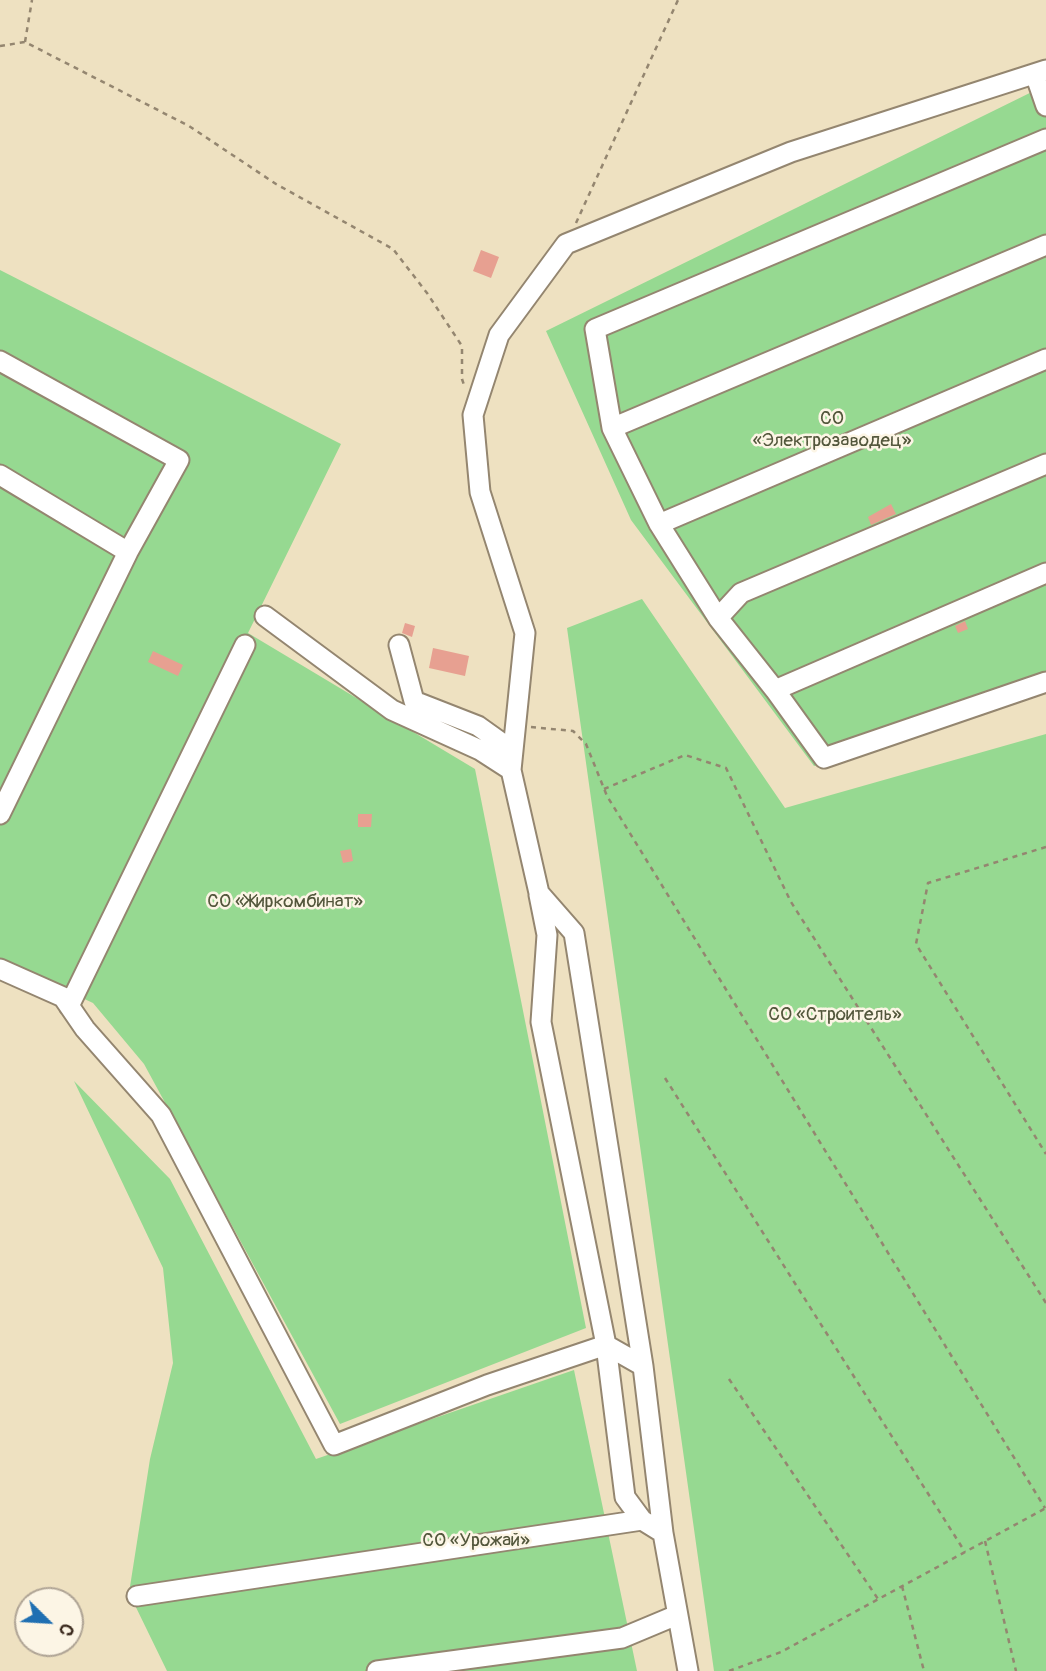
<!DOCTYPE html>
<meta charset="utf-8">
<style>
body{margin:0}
#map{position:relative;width:1046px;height:1671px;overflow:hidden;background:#eee1c1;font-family:Pangolin,sans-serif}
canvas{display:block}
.north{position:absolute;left:14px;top:1587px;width:70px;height:70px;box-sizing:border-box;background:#fcf5e5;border:2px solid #afa495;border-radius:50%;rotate:114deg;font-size:19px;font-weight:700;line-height:28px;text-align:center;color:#3b2a1e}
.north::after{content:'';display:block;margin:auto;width:24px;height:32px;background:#1f6fb2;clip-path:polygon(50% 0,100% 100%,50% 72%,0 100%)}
</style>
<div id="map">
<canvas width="1046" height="1671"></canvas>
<div class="north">С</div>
</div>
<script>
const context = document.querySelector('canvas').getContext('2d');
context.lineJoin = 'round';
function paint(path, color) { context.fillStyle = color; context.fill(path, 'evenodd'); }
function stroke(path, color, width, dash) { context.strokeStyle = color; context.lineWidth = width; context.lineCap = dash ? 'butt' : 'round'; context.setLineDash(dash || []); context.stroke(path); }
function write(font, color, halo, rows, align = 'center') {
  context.font = font + ' Pangolin,sans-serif'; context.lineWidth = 5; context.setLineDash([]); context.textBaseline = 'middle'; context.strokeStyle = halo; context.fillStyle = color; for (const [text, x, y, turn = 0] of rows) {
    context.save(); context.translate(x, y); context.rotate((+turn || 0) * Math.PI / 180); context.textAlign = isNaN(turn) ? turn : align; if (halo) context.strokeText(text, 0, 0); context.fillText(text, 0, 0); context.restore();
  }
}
paint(new Path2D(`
 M1046,85V692L814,766L631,520L546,331Z
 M0,270L341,444L248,633L475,769L586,1328L340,1424L144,1064L93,1003L0,960Z
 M642,599L785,808L1046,734V1671H714L567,628Z
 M74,1081L170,1179L316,1459L574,1370L637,1671H167L129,1593L150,1459L173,1363L163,1268Z`), '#96d991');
paint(new Path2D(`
 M481,250L499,257L491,278L473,271Z
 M891,504L896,514L871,525L868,517Z
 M965,621L968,629L958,633L955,626Z
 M405,623L415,626L412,637L402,633Z
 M433,648L469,656L465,676L429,668Z
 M153,651L183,665L178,676L148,662Z
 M358,814H372L371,827H358Z
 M351,849L353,861L343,863L340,851Z`), '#e7a091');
const minor = new Path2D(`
 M1035,74L1046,106
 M1046,139L595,329L612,428L659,524L718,618L775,690L824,758L1046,682
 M0,361L179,460L128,552L0,814
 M612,428L1046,245
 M0,475L128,552
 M659,524L1046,359
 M265,616L392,710L480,750L511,770
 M718,618L741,593L1046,464
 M399,645L414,701L478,726L513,751
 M775,690L1046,573
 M539,895L547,935L541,1022L606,1345L625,1497L642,1520L663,1533
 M0,969L63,997L85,1029L161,1115L334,1445L487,1385L606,1345L643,1366
 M69,1006L245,645
 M137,1596L642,1520
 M377,1671L622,1638L677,1615
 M688,1671L663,1533L643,1366L574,933L539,893L511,770L525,633L480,492L473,415L499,335L566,244L791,152L1046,70`);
stroke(minor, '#948670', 23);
stroke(new Path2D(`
 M25,42L32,0
 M0,46L25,42L189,126L276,184L393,249L427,293L462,346V379L465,388
 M576,223L678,0
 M531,727L573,731L586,744L607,796L1045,1508
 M604,789L685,755L726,768L791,902L1046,1303
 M1046,847L928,883L916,944L1046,1154
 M665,1078L965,1552
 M729,1379L878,1599
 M985,1541L1016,1671
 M902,1586L924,1671
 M729,1671L781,1652L1046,1508`), '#948670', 2.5, [5, 5]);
stroke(minor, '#fff', 19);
write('19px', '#52563b', '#fcf5e5', [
 ["СО",832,419],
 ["«Электрозаводец»",832,441],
 ["СО «Жиркомбинат»",285,902],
 ["СО «Строитель»",835,1015],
 ["СО «Урожай»",476,1541]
]);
</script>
